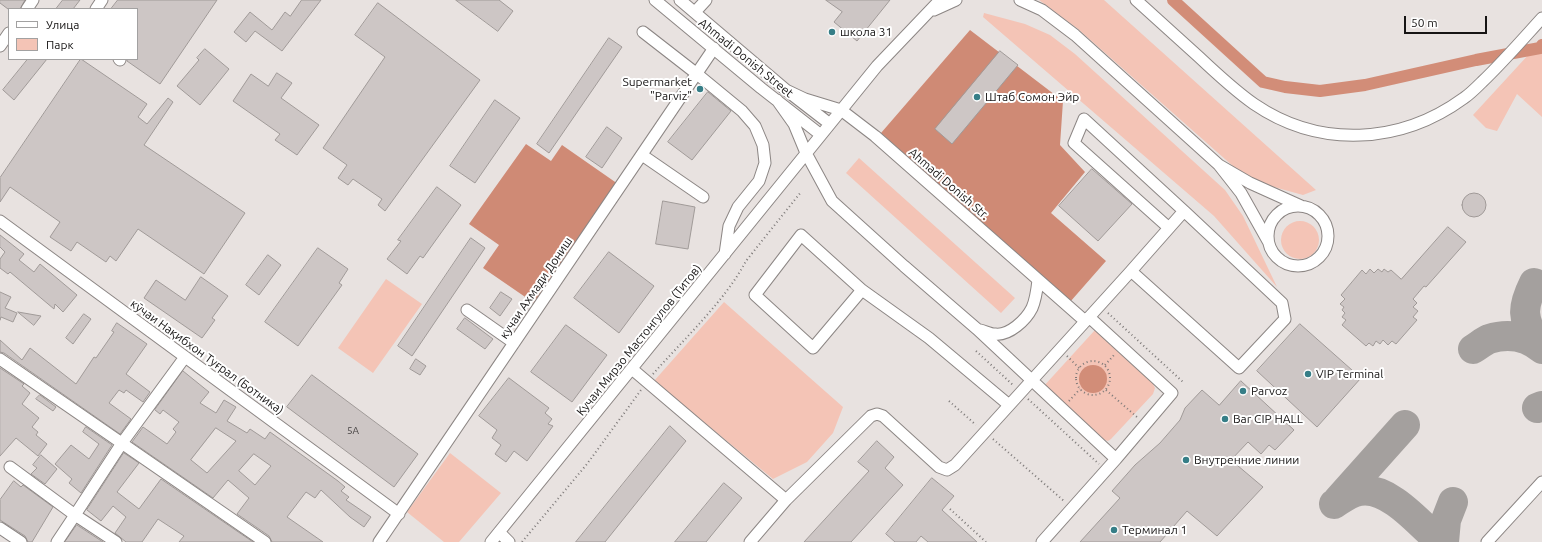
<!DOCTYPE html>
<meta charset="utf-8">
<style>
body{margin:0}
#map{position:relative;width:1542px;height:542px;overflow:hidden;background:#e8e2e0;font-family:Ubuntu,sans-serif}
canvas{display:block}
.legend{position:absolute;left:8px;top:8px;width:130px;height:52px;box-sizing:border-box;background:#fff;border:1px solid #a2a1a1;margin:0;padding:5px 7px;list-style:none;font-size:12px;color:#161414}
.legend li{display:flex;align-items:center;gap:8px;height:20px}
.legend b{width:20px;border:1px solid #a2a1a1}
.scale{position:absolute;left:1404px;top:16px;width:83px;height:18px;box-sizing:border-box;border:2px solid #161414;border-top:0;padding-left:5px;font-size:12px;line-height:14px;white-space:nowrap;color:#161414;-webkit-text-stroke:3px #fff;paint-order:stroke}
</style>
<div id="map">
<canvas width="1542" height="542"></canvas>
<ul class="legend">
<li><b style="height:5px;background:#fff"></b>Улица</li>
<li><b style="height:11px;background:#f4c4b6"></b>Парк</li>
</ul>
<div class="scale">50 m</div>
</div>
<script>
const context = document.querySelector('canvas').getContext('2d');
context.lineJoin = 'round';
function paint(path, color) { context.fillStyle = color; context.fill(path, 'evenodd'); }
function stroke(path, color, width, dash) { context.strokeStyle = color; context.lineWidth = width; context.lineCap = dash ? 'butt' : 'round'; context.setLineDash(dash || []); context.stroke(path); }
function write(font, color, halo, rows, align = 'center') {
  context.font = font + ' Ubuntu,sans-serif'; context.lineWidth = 4; context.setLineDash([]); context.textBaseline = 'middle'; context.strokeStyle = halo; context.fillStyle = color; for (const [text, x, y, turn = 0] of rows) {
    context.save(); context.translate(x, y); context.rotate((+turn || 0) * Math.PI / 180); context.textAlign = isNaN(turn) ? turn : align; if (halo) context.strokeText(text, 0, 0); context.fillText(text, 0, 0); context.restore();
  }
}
paint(new Path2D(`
 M1039,0H1104L1316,190L1303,195L1263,184L1234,167L1078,29Z
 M984,13L1025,24L1050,35L1075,54L1225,190L1243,216L1277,287L1214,216L983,17Z
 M1542,50V117L1517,94L1497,131L1486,128L1473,115L1530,53Z
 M859,158L1015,298L1001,313L846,173Z
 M1281 240a19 19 0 1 1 38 0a19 19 0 1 1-38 0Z
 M386,279L422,304L373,373L338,348Z
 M724,302L843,407L833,433L807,462L773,479L654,381Z
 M1095,330L1151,380L1155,388L1153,394L1111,439L1108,441L1102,439L1043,387Z
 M450,453L501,493L459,542H444L407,512Z`), '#f4c4b6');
paint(new Path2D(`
 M970,30L1063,101L1060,145L1085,172L1051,213L1106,261L1070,302L881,133Z
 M526,144L551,161L562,145L618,184L534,303L483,268L499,245L469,224Z`), '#cf8a75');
paint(new Path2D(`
 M1079 379a14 14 0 1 1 28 0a14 14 0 1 1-28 0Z`), '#d28d78');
stroke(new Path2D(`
 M1173,0L1263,82L1285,87L1320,91L1365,85L1476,60L1540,48L1542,45`), '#d28d78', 12);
stroke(new Path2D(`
 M1534,283C1521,309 1523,317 1535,342
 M1473,349C1478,346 1484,341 1489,339C1508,333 1527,336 1542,349
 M1537,408L1542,406
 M1338,500L1405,425
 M1334,504C1342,499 1349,493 1359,491C1388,485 1420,524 1440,542
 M1444,542L1446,520L1453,502`), '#a4a09e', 30);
const building = new Path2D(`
 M0,0H25L20,9H8L0,3Z
 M63,0H80L73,9H56Z
 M118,0H217L160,84L127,61V59H137V9H111Z
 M302,0H321L282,51L255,31L246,42L234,32L250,12L272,30L285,12L290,16Z
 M456,0H499L513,11L498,31Z
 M826,0H890L857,41L834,22L842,12Z
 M378,3L480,80L385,211L378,205L382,199L353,179L348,185L338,178L347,165L323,148L385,57L355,35Z
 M609,38L622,47L549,153L537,144Z
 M205,49L229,69L200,105L177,86L199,60L197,58Z
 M1000,51L1018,65L952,144L935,129Z
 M28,59H47L14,100L3,90Z
 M81,59L147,104L138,117L147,124L168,98L173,102L144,145L245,213L204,274L138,229L116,261L110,256L106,262L77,242L71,251L50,237L60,222L10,187L0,202V178Z
 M277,73L292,83L281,98L319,125L297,155L275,140L280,134L233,101L251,74L268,86Z
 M708,92L731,111L692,160L668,142Z
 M495,100L520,118L475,183L450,166Z
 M607,127L622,138L602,168L586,157Z
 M1092,169L1132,204L1098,241L1059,206Z
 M437,187L461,205L423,258L420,256L407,274L387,259L401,241L398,240Z
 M1462 205a12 12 0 1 1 24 0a12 12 0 1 1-24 0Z
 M663,201L695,207L688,249L656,244Z
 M1448,227L1466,242L1426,287L1424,286L1413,299L1417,303L1413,307L1418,311L1413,317L1417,320L1396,344L1392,341L1388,345L1383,340L1380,344L1376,341L1373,346L1369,343L1366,346L1342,325L1346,320L1342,317L1345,313L1342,310L1344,307L1340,304L1345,299L1341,295L1362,270L1366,274L1370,269L1374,273L1378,269L1382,272L1384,269L1388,272L1391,270L1401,279Z
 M0,235L24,254L19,260L34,272L40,264L77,295L63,312L55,304L54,309L10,272L8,274L0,268V259L5,252L0,247Z
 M471,238L485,248L412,356L398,346Z
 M318,248L348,269L339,283L342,285L298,346L265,322Z
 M609,252L654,286L619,333L574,298Z
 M268,255L281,265L259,295L246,285Z
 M201,277L228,296L212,318L215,320L202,338L144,298L156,280L185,300Z
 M0,292L11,297L5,308L17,313L13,322L1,317L0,320Z
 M501,292L512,299L500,316L490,308Z
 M18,312L41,316L34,325Z
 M84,314L91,319L73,344L66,338Z
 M465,318L493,339L485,349L457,329Z
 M117,323L147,344L126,374L150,392L143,402L126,390L124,393L119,390L109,403L131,419L120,434L4,353L0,352V340L22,360L30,348L76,384L94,357L96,358L114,332L112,331Z
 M1300,324L1361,378L1317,427L1257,371Z
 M566,325L607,355L572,402L531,372Z
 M416,359L426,366L420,375L410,369Z
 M0,368L24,384L22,386L30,393L22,404L39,418L32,427L38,432L36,435L47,444L38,456L16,438L0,456Z
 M183,371L209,392L200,403L216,413L224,400L236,407L227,421L247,433L250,429L265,439L270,432L338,481L345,487L341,491L349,497L346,500L371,517L364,527L350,517L321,490L315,498L306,492L287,517L323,542H272L269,536L237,514L249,498L228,480L213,498L132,442L143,427L167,444L176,432L173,429L179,422L163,410L160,414L155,410ZM216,428L236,441L207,473L191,460ZM254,454L271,466L255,485L239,471Z
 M312,375L418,454L394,487L287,407Z
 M509,378L549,408L545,413L552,419L548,424L553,426L527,461L514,451L506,462L495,454L501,445L492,438L497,430L479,416Z
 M1241,381L1294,430L1275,450L1269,445L1261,454L1248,442L1231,460L1263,487L1217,536L1187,511L1160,542H1080L1120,498L1112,491L1135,465L1160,443L1180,420L1185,408L1202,390L1219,405Z
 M40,395L56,407L53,411L36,399Z
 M670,426L686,441L605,542H576Z
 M86,427L112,445L81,493L69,483L72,479L55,464L71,445L89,459L99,444L83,432Z
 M877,441L894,457L885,468L903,485L851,542H804L869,471L858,462Z
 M124,453L139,463L117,492L139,509L161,479L253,542H179L184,536L158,519L142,542H126L115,533L126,517L113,506L101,521L87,510Z
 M41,455L57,469L45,484L31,474L37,468L33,465Z
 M932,478L954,496L942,510L977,542H928L921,536L916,542H895L886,534Z
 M14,481L21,487L23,485L53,507L32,542H28L25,536L0,520V500Z
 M724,483L742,498L706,542H675Z
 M77,525L103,542H65Z`);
paint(building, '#cdc6c5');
stroke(building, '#a09a98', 1);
const minor = new Path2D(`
 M655,0L761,88L821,135
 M680,0L786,90L830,124
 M1020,0L1042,10L1075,35L1219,165
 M1136,0C1157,19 1178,38 1199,57C1217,74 1234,90 1254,104C1320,149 1401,144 1464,98C1470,94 1476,88 1482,82C1503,62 1522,40 1542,18
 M27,9L33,0
 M96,9L102,0
 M934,10L956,0
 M695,12L706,0
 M643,32L697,74L742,111L755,126L763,145L765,163L759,181L738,207L729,226L725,254
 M0,46L9,33
 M119,59L120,60
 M786,90L805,99L841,110L875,136L1085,321
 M777,100L794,124L806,153L832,201L904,266L977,329L1116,459
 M642,155L703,197
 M1268 236a30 30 0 1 1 60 0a30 30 0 1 1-60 0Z
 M0,221L399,514
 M1268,241L1241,193L1219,165L1250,183L1301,206
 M1131,271L1184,211L1084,119L1074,143L1169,228
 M862,290L813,348L755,295L801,235L862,290L929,338L1009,405
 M467,310L514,343
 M980,330C985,331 990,334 995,334C1009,336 1026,320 1032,308C1036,299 1037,289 1038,280
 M0,359L265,542
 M632,369L786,500
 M10,467L75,515L57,542
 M0,528L21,542
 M499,532L509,542
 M116,542L75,515L122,443L185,357
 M379,542L714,48
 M491,542L877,66L940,0
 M750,542L786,500L871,416L877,414L883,416L939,467L947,470L955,465L1131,271L1239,368L1285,319L1282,303L1184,211
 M1042,542L1116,459L1172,393L1089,317
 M1487,542L1542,482`);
stroke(minor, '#8c8684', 13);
stroke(new Path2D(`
 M1108,313L1183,382
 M976,351L1013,385
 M1067,356L1079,368
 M1076 378a17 17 0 1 1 34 0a17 17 0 1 1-34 0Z
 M1105,365L1114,355
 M653,374C683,340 725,301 746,261L801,192
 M1106,390L1138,418
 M1028,399L1099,464
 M949,401L976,425
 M1069,401L1080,389
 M993,439L1064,501
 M950,509L986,542
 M522,542L587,464L641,390`), '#7d7978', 2, [1, 3]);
stroke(minor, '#fff', 11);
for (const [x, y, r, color] of [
 [832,32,4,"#367e87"],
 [700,89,4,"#367e87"],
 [977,97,4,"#367e87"],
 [1308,374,4,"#367e87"],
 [1243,391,4,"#367e87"],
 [1225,419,4,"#367e87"],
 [1186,460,4,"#367e87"],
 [1114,530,4,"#367e87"]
]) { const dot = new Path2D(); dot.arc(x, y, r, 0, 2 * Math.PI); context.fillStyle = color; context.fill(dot); stroke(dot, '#fff', 1.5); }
write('10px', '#444040', null, [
 ["5А",353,431]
]);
write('12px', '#161414', '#fff', [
 ["школа 31",840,32],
 ["Supermarket",692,82,"right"],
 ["\"Parviz\"",692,96,"right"],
 ["Штаб Сомон Эйр",985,97],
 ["VIP Terminal",1316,374],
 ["Parvoz",1251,391],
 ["Bar CIP HALL",1233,419],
 ["Внутренние линии",1194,460],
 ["Терминал 1",1122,530]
], 'left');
write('12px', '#161414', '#fff', [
 ["Ahmadi Donish Street",746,58,39],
 ["Ahmadi Donish Str.",949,184,41],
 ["кучаи Ахмади Дониш",536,288,-56],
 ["Кучаи Мирзо Мастонгулов (Титов)",639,340,-51],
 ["кӯчаи Нақибхон Туғрал (Ботника)",207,357,36]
]);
</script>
